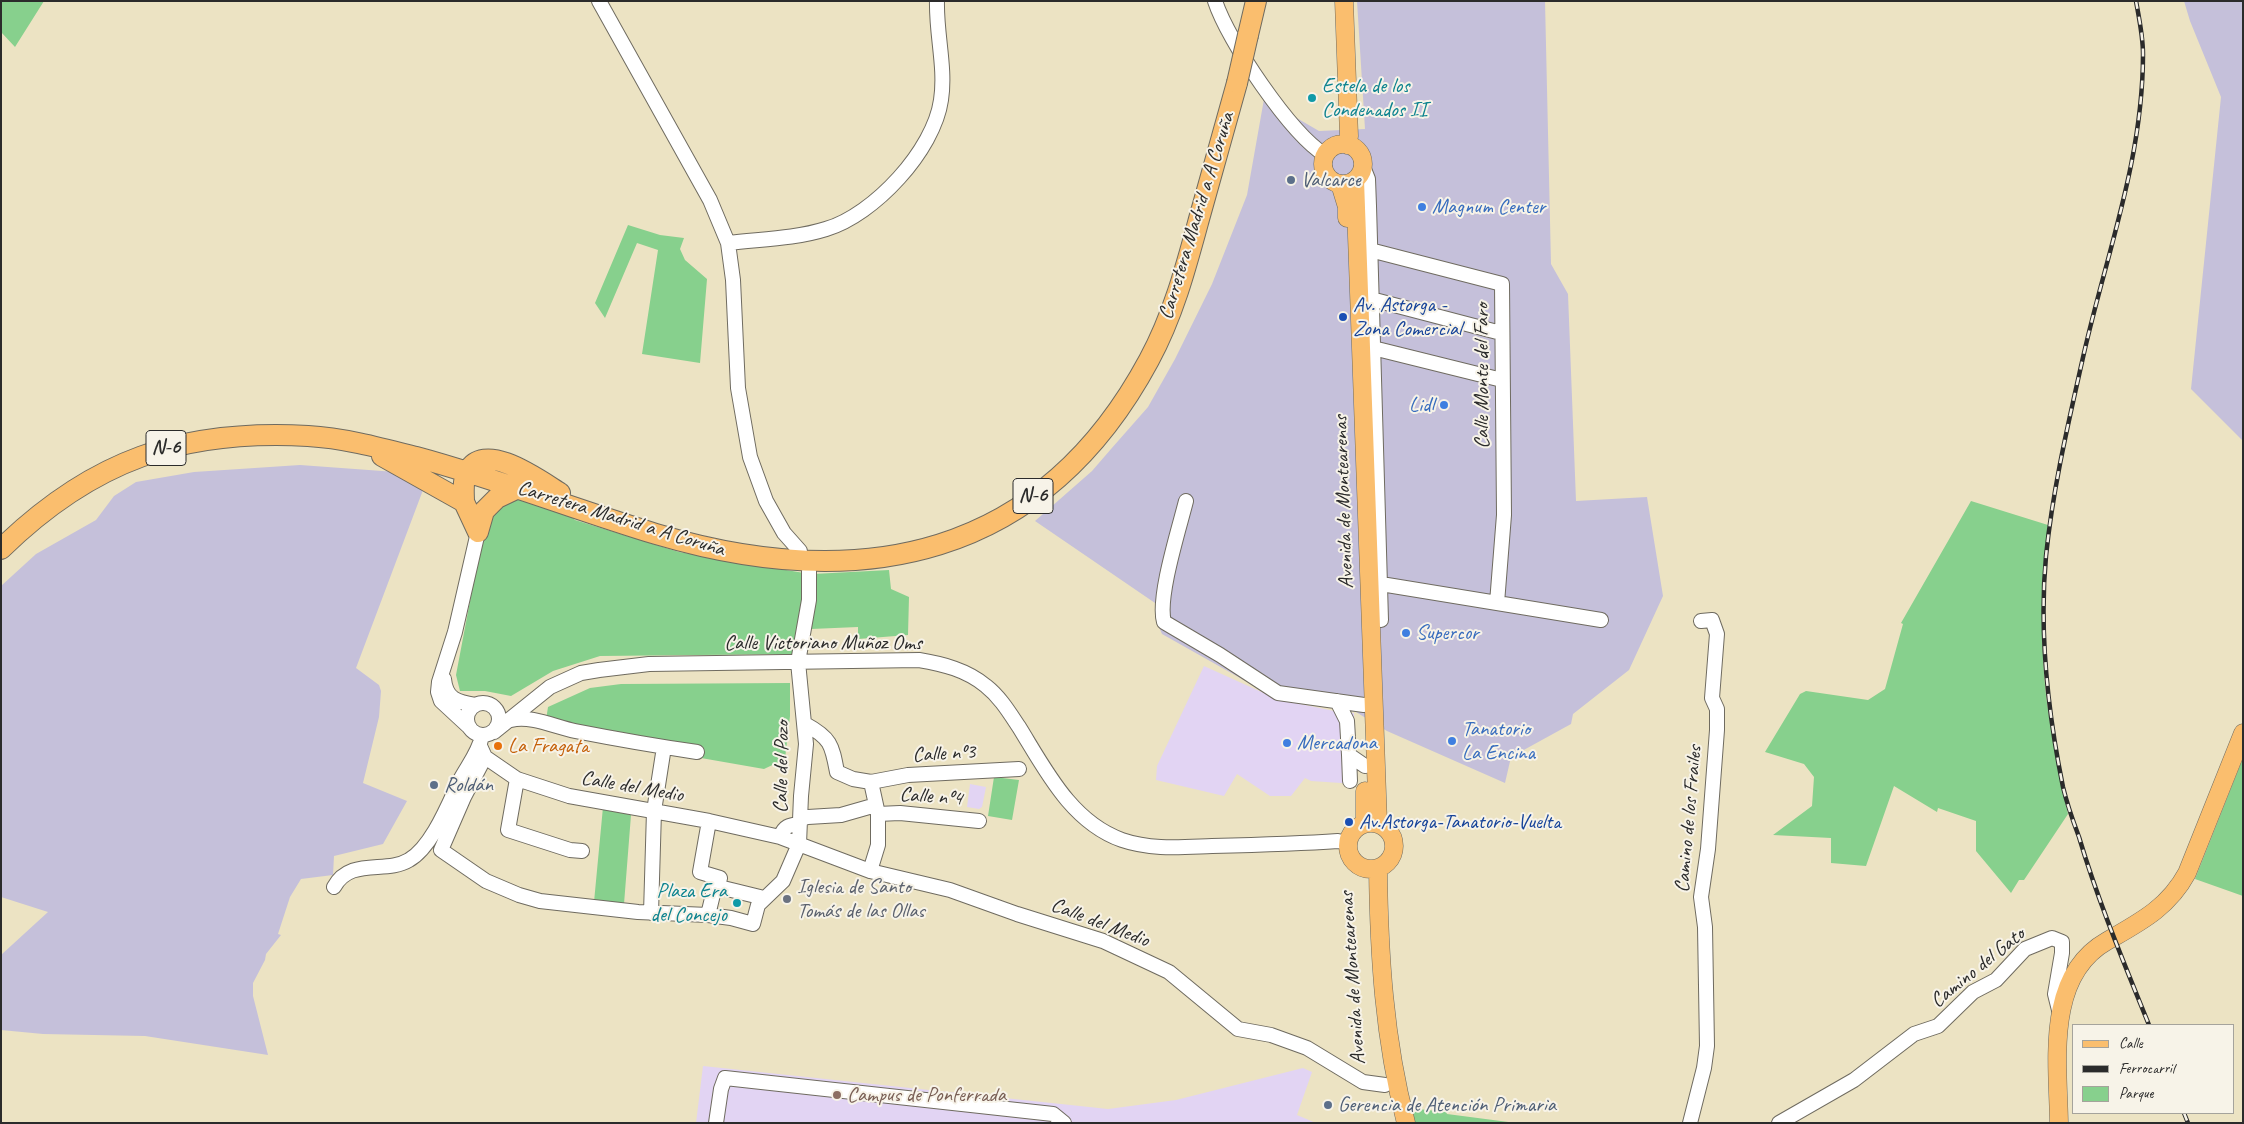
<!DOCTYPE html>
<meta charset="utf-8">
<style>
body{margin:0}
#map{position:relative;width:2244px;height:1124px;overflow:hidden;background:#ece3c3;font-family:Caveat,sans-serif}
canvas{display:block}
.frame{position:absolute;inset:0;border:2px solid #2b2b2b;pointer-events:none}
.legend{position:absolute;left:2072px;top:1024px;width:162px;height:90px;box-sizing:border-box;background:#f7f3e8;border:1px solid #a5a39c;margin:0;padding:6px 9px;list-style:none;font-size:15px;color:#2b2b2b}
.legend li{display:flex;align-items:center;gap:10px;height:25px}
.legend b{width:25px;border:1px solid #a5a39c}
</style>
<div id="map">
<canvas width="2244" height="1124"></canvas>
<div class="frame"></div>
<ul class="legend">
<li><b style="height:6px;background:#fabe6e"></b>Calle</li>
<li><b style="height:6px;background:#2b2b2b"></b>Ferrocarril</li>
<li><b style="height:14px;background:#87d08d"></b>Parque</li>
</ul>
</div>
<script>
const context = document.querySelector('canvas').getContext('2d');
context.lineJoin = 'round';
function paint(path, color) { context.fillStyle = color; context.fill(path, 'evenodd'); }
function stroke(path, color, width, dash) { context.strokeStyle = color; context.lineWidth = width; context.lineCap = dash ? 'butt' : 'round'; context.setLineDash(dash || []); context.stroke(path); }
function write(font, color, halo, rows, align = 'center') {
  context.font = font + ' Caveat,sans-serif'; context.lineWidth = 4; context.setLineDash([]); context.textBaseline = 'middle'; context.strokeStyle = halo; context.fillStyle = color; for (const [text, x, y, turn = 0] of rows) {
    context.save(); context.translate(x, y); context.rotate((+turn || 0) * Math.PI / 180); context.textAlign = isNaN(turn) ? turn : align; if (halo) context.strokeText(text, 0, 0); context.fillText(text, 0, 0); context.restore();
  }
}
paint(new Path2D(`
 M1204,666L1277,699L1334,711L1354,713L1356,784L1311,781L1305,778L1291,796H1270L1237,774L1224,796L1156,780L1157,766Z
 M970,784L986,787L982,807L979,809L967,807Z
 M703,1066L1108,1109L1176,1100L1303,1068L1312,1072L1297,1115L1316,1123H696Z`), '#e2d4f3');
paint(new Path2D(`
 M1357,1H1545L1551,264L1568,294L1576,501L1647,497L1663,596L1629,670L1573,714L1571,724L1511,757L1505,783L1387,731L1356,712L1272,696L1162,634L1156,620L1155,603L1035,521L1092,471L1111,449L1148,407L1175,359L1212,284L1247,195L1264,99L1319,131L1365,129Z
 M2184,1H2243V441L2191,389L2221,97L2190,21Z
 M300,465L396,472L423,490L356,668L379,685L381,691L379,717L363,783L407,801L383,844L334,856L333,875L301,879L290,897L278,934L281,935L266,954L265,960L253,983V996L268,1055L145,1036L43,1034L1,1030V955L48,912L1,897V586L36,554L96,520L114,496L136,482L194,472Z`), '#c5c0da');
paint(new Path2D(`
 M1,1H44L15,47L1,32Z
 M628,225L660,235L684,238L680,249L685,260L707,279L700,363L642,354L658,250L637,243L605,318L595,303Z
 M508,495L560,507L575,520L679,552L804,573L807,608L798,654L600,656L553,671L511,696L485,691H460L456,675L485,522Z
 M1971,501L2048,525C2042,588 2039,654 2049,716C2054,749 2061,782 2068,814L2024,880H2019L2011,893L1976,851V821L1938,808L1937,812L1894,786L1866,866L1831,863V838L1773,835L1812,806L1814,777L1804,764L1765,752L1800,694L1806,691L1868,700L1885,689L1903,624L1901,623Z
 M889,570L891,589L909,597L908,635L858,639V627L811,629L813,574Z
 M790,683V716L785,759L764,769L701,758V748L546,720L548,707L590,688L621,684Z
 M2243,758V896L2195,879Z
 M994,777L1019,780L1012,820L988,816Z
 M603,807L631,815L624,904L594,902Z
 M1409,1108L1446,1112L1447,1114L1516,1123H1413Z`), '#87d08d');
const minor = new Path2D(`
 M599,1L710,200L728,243L733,280L738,388L750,457L766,501L784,533L800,551
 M1215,1C1228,41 1290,133 1325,155
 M1362,164L1368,179L1369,206L1381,620
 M728,243C761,239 794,239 826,229C874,215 934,150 941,100C946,68 936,34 937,1
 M1370,250L1502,284L1504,515L1497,603
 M1371,299L1501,333
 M1373,348L1502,380
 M1186,501C1179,529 1157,598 1164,622L1220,655L1278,693L1364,705
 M1381,584L1601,620
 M444,679C446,699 457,702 475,705
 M1337,701L1347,721L1349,755L1365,766
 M467 719a16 16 0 1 1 32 0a16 16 0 1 1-32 0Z
 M511,720C531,715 555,727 575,731C616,739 656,746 697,752
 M805,724C831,738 832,745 837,772L853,779L871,782L908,775L1019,769
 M468,726L441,701L438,692L439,682L455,632L478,532
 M494,732L550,687L581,673L599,670L649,664L919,660C943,664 967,670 986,686C1000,697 1009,712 1019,727C1045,769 1071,822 1122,840C1151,850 1182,847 1212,846C1254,845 1296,844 1338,841L1348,843
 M480,746L485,757L464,797L441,850L486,881L519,895L540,901L638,912L708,915
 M1349,755L1350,781
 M485,757L517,779L569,796L709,821L780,837L870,871L950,890L1017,914L1103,941L1169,972L1238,1029L1271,1035L1307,1048L1363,1082L1385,1085
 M517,779L508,830L570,850L582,851
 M878,814L900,813L979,821
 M800,819L808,817L841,815L876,805
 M709,821L700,872L720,878L718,887
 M780,837C784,826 789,825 800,824
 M870,871L878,845V814L871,782
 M334,887C350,857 386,874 409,860C432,847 449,803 460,780C468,765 479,752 482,736
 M764,898L715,886L708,915L731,918L753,924L758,905L783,881L799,844L801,796L806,744L798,662L809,600V571
 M651,913L654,811L664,747
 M716,1123L721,1089L725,1078L1053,1114L1064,1123
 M1690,1123L1704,1068L1707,1046L1705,927L1701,897L1708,849L1717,730V709L1712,698L1717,634L1712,620L1701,621
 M1779,1123L1854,1080L1914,1034L1938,1026L1973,992L1996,980L2025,949L2052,938L2062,942V953L2055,994L2060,1014`);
const major = new Path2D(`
 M1344,1L1349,136L1347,145
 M1323 164a20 20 0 1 1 40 0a20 20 0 1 1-40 0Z
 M1355,180L1378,823
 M1340,184L1347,207V218
 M1365,791V823
 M1348 846a23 23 0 1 1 46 0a23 23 0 1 1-46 0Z
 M1378,868C1379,954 1384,1039 1406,1123
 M2059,1123C2058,1062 2045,976 2107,941C2140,922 2168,908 2187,873L2243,733`);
const highway = new Path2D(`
 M1248,35L1256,1
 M382,456L464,502L478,532
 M464,502C464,492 462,479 468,471C485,440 539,480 560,493
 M478,532L484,511L497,498L518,488
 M1,549C92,460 182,429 308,436C344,438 381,448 416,457C498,479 576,510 656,534C861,595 1042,559 1149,360C1173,316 1186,267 1199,219C1212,174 1224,128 1237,83`);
stroke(minor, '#6f6b60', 16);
stroke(major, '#6f6b60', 19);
stroke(highway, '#6f6b60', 22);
stroke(minor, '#fff', 14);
stroke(major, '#fabe6e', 18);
stroke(highway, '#fabe6e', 20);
const rail = new Path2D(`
 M2136,1C2139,18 2143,36 2143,54C2143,159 2107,252 2084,353C2069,420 2053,487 2046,556C2039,631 2048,713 2063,787C2067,804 2073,821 2079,837C2098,901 2124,963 2149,1025
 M2184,1113L2188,1123`);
stroke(rail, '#2b2b2b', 4.5);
stroke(rail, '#f7f3e8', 2.5, [8]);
const highwayBridge = new Path2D(`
 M1237,83L1248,35`);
stroke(highwayBridge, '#6f6b60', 22, []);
stroke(highwayBridge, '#fabe6e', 20);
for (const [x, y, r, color] of [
 [1312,98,5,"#0f9aa8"],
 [1291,180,5,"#5c6f8a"],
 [1422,207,5,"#3f7fe0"],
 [1343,317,5,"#1a4fb4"],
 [1444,405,5,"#3f7fe0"],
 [1406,633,5,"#3f7fe0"],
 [1452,741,5,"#3f7fe0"],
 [1287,743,5,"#3f7fe0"],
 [498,746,5,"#e8710a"],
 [434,785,5,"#5c6f8a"],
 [1349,822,5,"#1a4fb4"],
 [787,899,5,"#6b7280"],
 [737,903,5,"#0f9aa8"],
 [837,1095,5,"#8d6e63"],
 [1328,1105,5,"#5c6f8a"]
]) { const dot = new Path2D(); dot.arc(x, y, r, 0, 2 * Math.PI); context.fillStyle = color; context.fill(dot); stroke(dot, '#f7f3e8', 2); }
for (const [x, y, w] of [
 [166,448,40],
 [1033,496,40]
]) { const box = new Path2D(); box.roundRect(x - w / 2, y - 17.5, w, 35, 4); context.fillStyle = '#f7f3e8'; context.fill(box); stroke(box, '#2b2b2b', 1); }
write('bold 20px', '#2b2b2b', null, [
 ["N-6",166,448],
 ["N-6",1033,496]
]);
write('21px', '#0d838f', '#f7f3e8', [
 ["Estela de los",1322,86],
 ["Condenados II",1322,110],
 ["Plaza Era",727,891,"right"],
 ["del Concejo",727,915,"right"]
], 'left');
write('21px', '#4e5e75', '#f7f3e8', [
 ["Valcarce",1301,180],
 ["Roldán",444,785],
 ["Gerencia de Atención Primaria",1338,1105]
], 'left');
write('21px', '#366cbe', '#f7f3e8', [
 ["Magnum Center",1432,207],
 ["Lidl",1434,405,"right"],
 ["Supercor",1416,633],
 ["Tanatorio",1462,729],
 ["La Encina",1462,753],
 ["Mercadona",1297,743]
], 'left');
write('21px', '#2b2b2b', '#f7f3e8', [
 ["Carretera Madrid a A Coruña",1197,216,-73],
 ["Calle Monte del Faro",1482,376,-90],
 ["Avenida de Montearenas",1344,502,-92],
 ["Carretera Madrid a A Coruña",621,519,17],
 ["Calle Victoriano Muñoz Oms",823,643],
 ["Calle nº3",944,754,-3],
 ["Calle del Pozo",782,767,-89],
 ["Calle del Medio",632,787,10],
 ["Calle nº4",931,797,4],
 ["Camino de los Frailes",1689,819,-85],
 ["Calle del Medio",1100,923,21],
 ["Camino del Gato",1978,968,-39],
 ["Avenida de Montearenas",1353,978,-94]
]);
write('21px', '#164399', '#f7f3e8', [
 ["Av. Astorga -",1353,305],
 ["Zona Comercial",1353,329],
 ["Av.Astorga-Tanatorio-Vuelta",1359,822]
], 'left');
write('21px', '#c56008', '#f7f3e8', [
 ["La Fragata",508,746]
], 'left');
write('21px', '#5b616d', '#f7f3e8', [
 ["Iglesia de Santo",797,887],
 ["Tomás de las Ollas",797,911]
], 'left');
write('21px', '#785e54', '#f7f3e8', [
 ["Campus de Ponferrada",847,1095]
], 'left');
</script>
